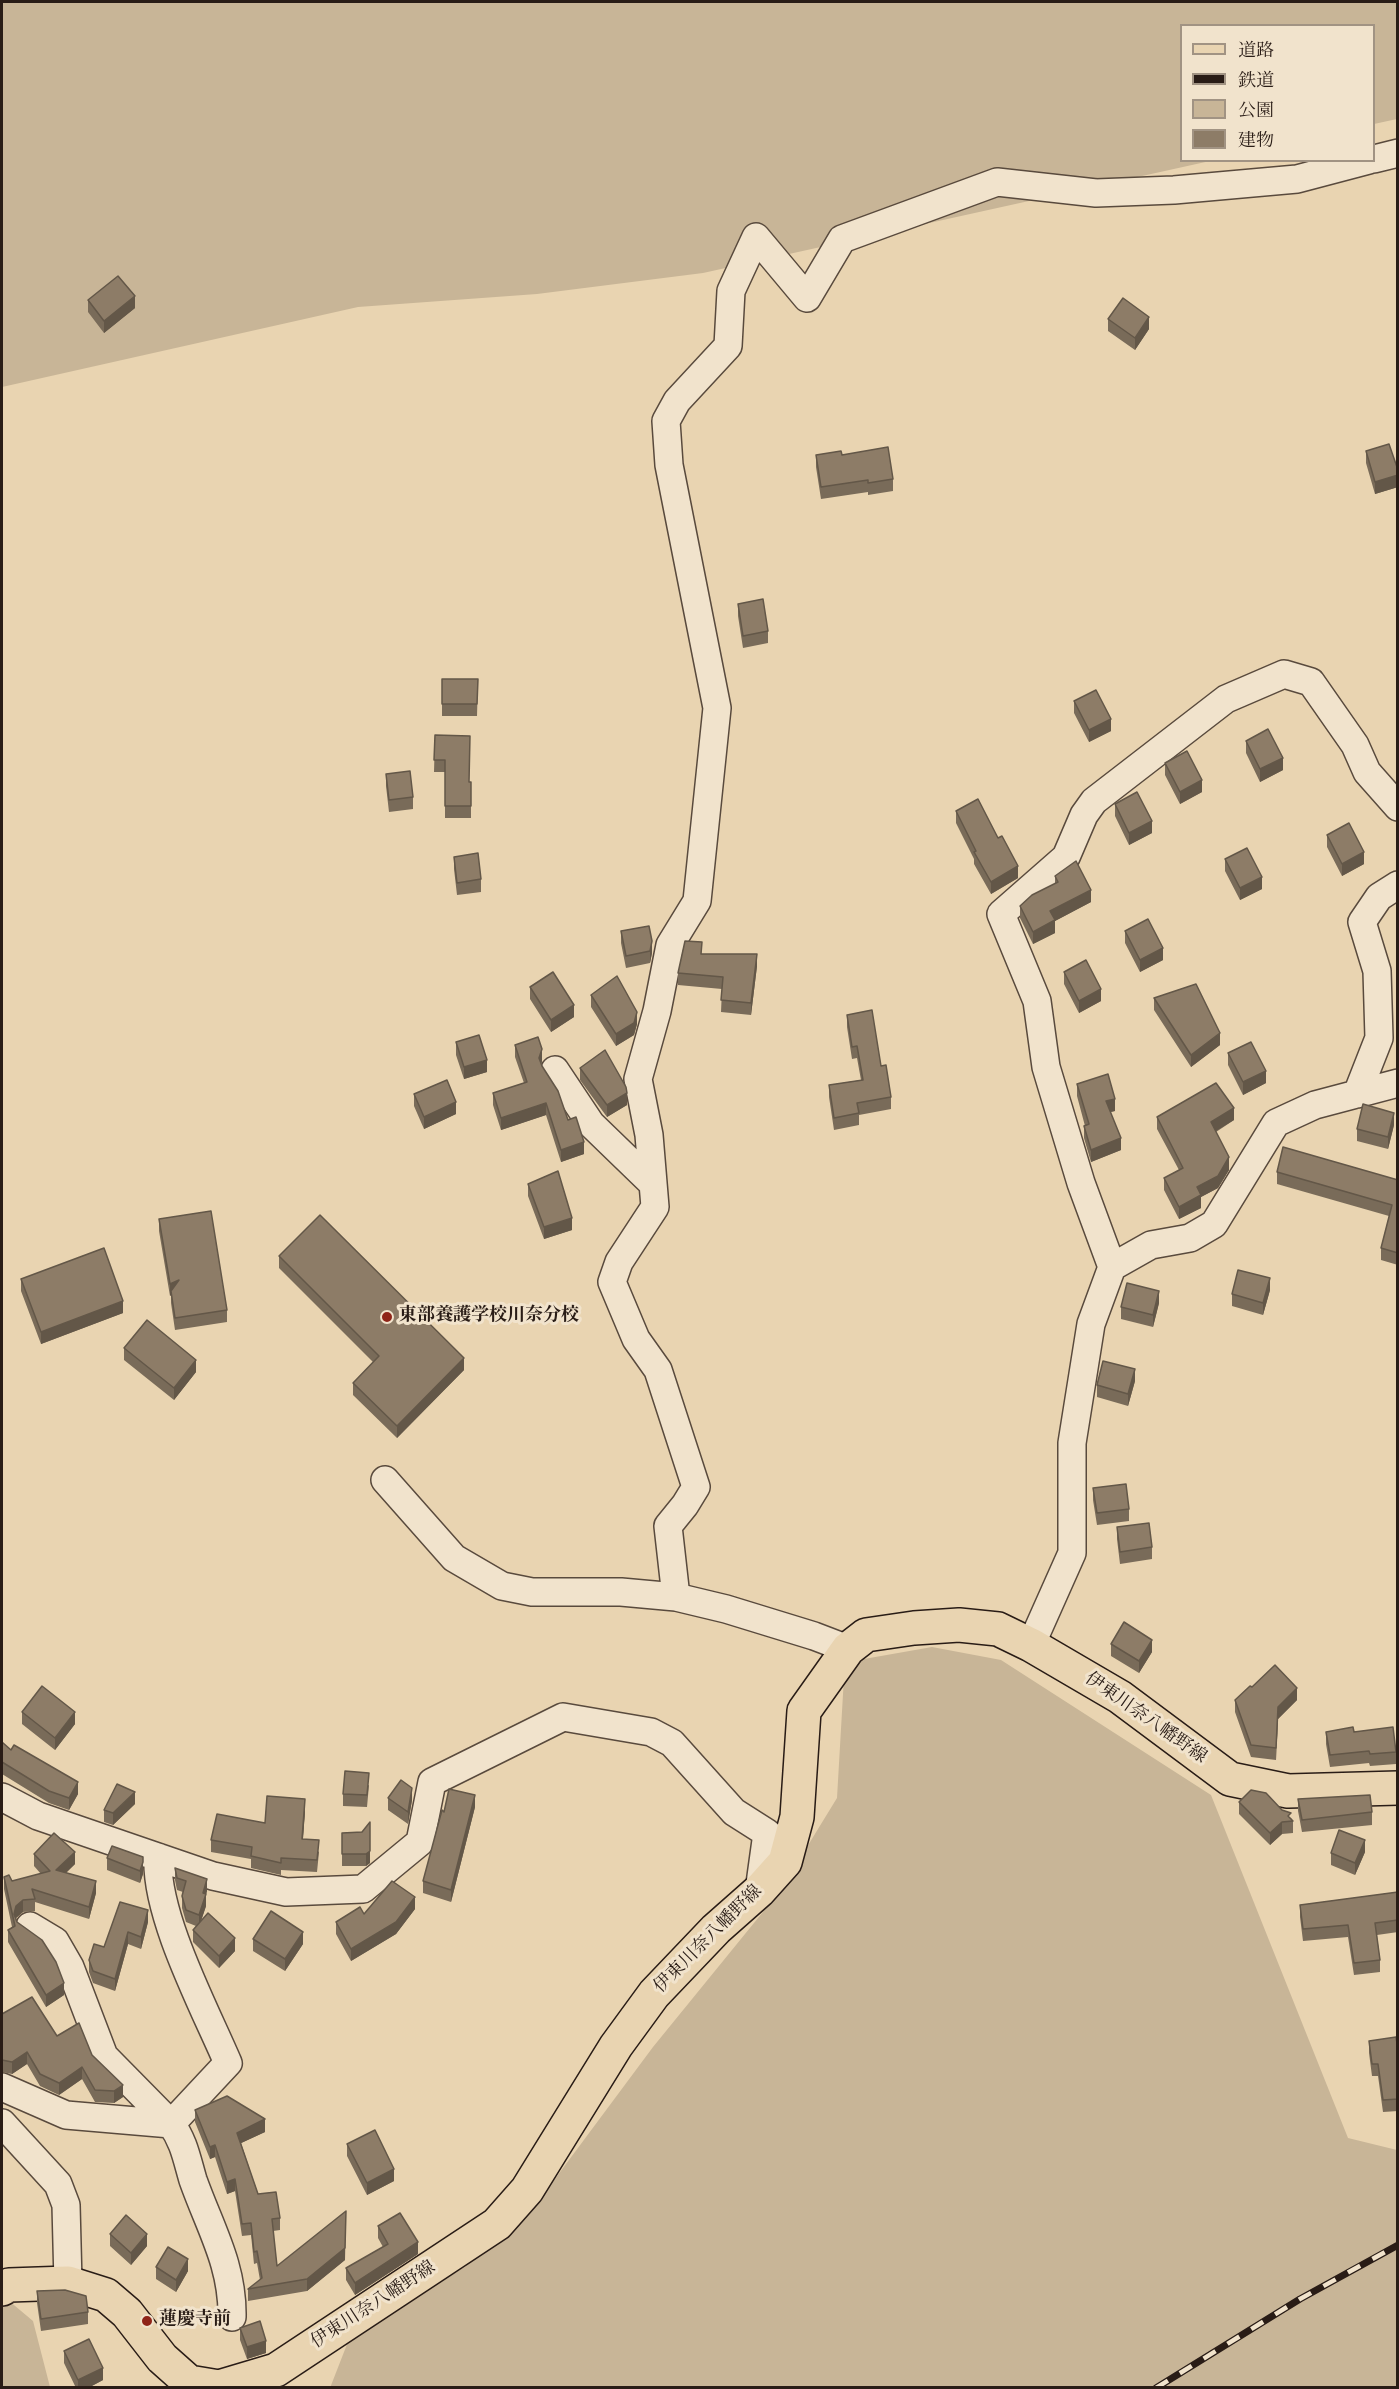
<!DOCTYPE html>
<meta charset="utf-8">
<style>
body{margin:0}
#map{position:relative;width:1399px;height:2389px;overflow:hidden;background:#e9d4b1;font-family:Vollkorn,"Noto Serif JP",serif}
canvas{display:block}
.frame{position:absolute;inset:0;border:3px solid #291c16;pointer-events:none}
.legend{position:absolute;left:1180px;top:24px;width:195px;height:138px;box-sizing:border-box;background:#f1e3cc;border:2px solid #a19383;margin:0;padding:8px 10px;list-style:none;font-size:18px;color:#291c16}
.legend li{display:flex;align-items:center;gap:12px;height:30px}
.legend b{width:30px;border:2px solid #a19383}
</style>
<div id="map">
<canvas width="1399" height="2389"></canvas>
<div class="frame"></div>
<ul class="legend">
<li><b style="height:8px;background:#e9d4b1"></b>道路</li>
<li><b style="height:8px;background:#291c16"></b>鉄道</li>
<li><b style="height:16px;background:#c8b597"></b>公園</li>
<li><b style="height:16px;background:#8d7c67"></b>建物</li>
</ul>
</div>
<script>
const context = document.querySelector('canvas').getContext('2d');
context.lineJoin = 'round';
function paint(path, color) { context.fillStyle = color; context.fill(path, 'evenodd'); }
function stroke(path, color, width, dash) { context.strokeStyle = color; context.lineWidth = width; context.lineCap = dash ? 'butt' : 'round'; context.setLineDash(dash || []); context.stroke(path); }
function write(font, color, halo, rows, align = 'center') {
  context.font = font + ' Vollkorn,"Noto Serif JP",serif'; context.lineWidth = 6; context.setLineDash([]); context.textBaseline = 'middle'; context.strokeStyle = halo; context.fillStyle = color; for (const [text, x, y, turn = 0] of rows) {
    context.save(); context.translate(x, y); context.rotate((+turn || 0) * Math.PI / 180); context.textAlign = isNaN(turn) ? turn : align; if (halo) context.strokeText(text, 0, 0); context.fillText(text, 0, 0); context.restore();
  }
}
paint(new Path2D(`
 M2,2H1397V119L1374,124V26H1182V160L1210,161L703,273L537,294L358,307L2,387Z
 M932,1647L1001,1660L1211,1795L1348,2138L1397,2150V2387L330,2388L351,2334L465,2267L540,2199L653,2047L780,1891L837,1798L844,1677L864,1659Z
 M2,2295L33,2321L50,2387H2Z`), '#c8b597');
const minor = new Path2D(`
 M1374,159L1398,153
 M555,1070L591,1124L653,1184
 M1357,1094L1379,1038L1377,971L1362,922L1379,897L1398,885
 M1112,1267L1081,1183L1046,1067L1037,1001L1001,914L1066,857L1084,815L1094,801L1226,699L1284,674L1311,682L1355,745L1367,772L1398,807
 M385,1480L454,1558L502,1586L532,1592H621L676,1597L726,1609L814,1636L848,1649
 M676,1597L668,1526L685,1505L696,1487L658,1370L636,1339L612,1282L619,1262L655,1207L649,1135L638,1079L657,1011L670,945L697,901L717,708L669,465L666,421L677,401L728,346L731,291L756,237L807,298L842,239L997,182L1096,193L1174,190L1297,179L1369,160
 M1031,1645L1072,1553V1443L1091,1324L1112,1267L1151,1245L1190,1238L1214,1224L1276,1123L1315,1105L1398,1083
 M2,1797L38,1816L213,1876L286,1892L363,1889L420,1842L432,1782L563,1717L651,1732L672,1743L734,1812L767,1833L759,1891
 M30,1926L55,1941L70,1967L104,2056L171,2124C184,2141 187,2160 193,2180C210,2228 233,2265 232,2317
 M2,2087L66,2115L171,2124L228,2063C204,2007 155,1915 158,1857
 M2,2123L58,2184L66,2205L68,2283`);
const major = new Path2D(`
 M2,2289L9,2285L68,2283L106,2295L127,2313L162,2358L189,2382L219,2387L276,2370L497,2224L527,2190L616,2046L654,1994L716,1929L759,1891L785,1862L797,1817L804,1711L848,1649L866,1635L914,1628L959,1625L998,1629L1031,1645L1120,1697L1230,1779L1288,1791L1398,1788`);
stroke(minor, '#594a3d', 30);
stroke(major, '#291c16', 36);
stroke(minor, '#f1e3cc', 27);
stroke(major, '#e9d4b1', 33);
const rail = new Path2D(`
 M1156,2388L1300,2299L1398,2245`);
stroke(rail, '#291c16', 7);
stroke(rail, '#f1e3cc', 4.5, [14]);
paint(new Path2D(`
 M88,300L135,308L104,333L88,312Z
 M1108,319L1149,329L1135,350L1108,331Z
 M1366,451L1398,470V487L1375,494L1366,463Z
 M816,455H842L893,479V491L868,495V492L821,499L816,467Z
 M738,604L768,631V643L743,648L738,616Z
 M442,679H478L477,716H442Z
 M1074,701L1111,731L1089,742L1074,713Z
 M435,735L469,782H471V818H445V772H434Z
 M1246,741L1283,770L1260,782L1246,753Z
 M1165,763L1202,792L1180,804L1165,775Z
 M386,774L413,797V809L389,812L386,786Z
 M1115,804L1152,833L1129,845L1115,816Z
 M956,811L1018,878L991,894L974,864V859L956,823Z
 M1327,835L1364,864L1342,876L1327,847Z
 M454,857L481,879V892L457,895L454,869Z
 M1225,859L1262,889L1240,900L1225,871Z
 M1055,876L1091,902L1055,921V933L1033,944L1020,918V906L1055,884Z
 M649,926L652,953L650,963L626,968L621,943V931Z
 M1125,931L1163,960L1140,972L1125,943Z
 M702,954L757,966L751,1015L721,1012L722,989L678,985V973Z
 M1064,972L1101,1001L1079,1013L1064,984Z
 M530,987L574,1017L551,1032L530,999Z
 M591,995L637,1024L634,1035L616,1046L591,1007Z
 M1154,998L1220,1045L1191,1067L1154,1010Z
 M847,1015L881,1066L891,1097V1109L859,1115V1125L834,1130L829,1097V1085L861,1080L857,1058L852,1059L847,1027Z
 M456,1042L487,1072L464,1079L456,1055Z
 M515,1045L542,1061L541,1065L584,1154L561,1162L546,1115L501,1130L493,1105V1093L524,1083L515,1057Z
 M1228,1053L1266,1083L1243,1095L1228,1065Z
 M580,1068L627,1105L607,1117L580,1080Z
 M1077,1084L1115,1111L1110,1112L1121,1150L1091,1162L1084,1138V1126H1085L1077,1096Z
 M414,1094L456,1114L424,1129L414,1106Z
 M1157,1117L1234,1120L1216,1132L1229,1170L1218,1188L1201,1197V1208L1179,1219L1164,1190V1178L1179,1170L1157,1129Z
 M1394,1125L1388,1149L1357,1141V1129Z
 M1277,1172L1398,1180V1265L1381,1260V1248L1389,1216L1277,1184Z
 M528,1184L572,1230L544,1239L528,1196Z
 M159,1219L227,1310V1322L175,1330L171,1303V1295L170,1296L159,1231Z
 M279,1256L464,1370L397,1438L353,1395V1383L373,1362L279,1268Z
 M21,1279L123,1313L41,1344L21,1291Z
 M1270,1290L1263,1315L1232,1306V1294Z
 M1159,1303L1153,1327L1121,1319V1307Z
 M124,1348L196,1372L174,1400L124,1360Z
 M1135,1381L1128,1406L1097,1397V1385Z
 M1093,1488L1129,1509V1521L1097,1525L1093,1500Z
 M1117,1527L1152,1547V1559L1120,1564L1117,1539Z
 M1111,1644L1152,1652L1139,1673L1111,1656Z
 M1252,1687L1297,1700L1278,1719L1276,1760L1251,1757L1235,1712V1700Z
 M22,1712L75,1724L55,1750L22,1724Z
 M1326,1732H1354L1396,1752V1764L1370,1766L1369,1763L1330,1767L1326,1744Z
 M2,1742L11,1750L78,1794L69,1810L49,1803L2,1774Z
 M369,1785L367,1807L343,1806V1794Z
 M388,1798L412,1800L408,1824L388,1810Z
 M1298,1799L1372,1812V1825L1302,1832L1298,1811Z
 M1239,1802L1291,1818L1293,1821V1833L1282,1834L1270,1845L1239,1814Z
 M135,1804L113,1825L104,1822V1810Z
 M475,1807L451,1902L423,1893V1881L444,1812Z
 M305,1811L303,1839L319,1852L317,1872L281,1870V1875L251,1868V1859L211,1852V1840Z
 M370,1822V1863L366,1866H342V1833L362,1832Z
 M1365,1852L1355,1875L1331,1865V1853Z
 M34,1854L75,1864L66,1873L96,1893L89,1919L35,1902V1911L23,1912L16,1918L17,1922L64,1995L46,2007L8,1942V1930L12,1927L4,1889V1877L12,1881L41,1874L34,1866Z
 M143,1857V1874L140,1883L107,1870V1858Z
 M175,1868L207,1891L206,1894V1906L201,1921L235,1951L219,1968L193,1942V1930L196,1926L186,1922L182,1908V1896L183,1892L177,1890L175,1880Z
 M1398,1892V1932L1377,1935L1380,1960V1972L1354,1975L1348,1937L1303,1941L1300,1917V1905Z
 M120,1902L148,1922L141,1949L128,1944L115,1991L93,1983L89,1972V1960L104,1947Z
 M415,1909L396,1934L351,1961L336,1934V1922L364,1914Z
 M253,1939L303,1944L285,1971L253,1951Z
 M2,2014L57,2036L92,2055L123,2097L114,2103L95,2102L82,2079L59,2095L40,2086L27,2064L12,2074L2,2072Z
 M1369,2041L1398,2050V2111L1383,2112L1378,2076H1372L1369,2053Z
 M195,2110L265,2132L241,2143L258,2194L280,2218V2230L273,2231L277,2266L345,2260L307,2291L248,2301V2289L260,2280L257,2263L254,2264L251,2235L242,2236L235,2191L227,2194L215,2157L210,2159L195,2122Z
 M347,2144L394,2181L367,2195L347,2156Z
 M378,2226L418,2254L355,2295L346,2280V2268L383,2247L378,2238Z
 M110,2234L147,2246L131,2265L110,2246Z
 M156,2267L188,2271L176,2292L156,2279Z
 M37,2291L88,2312V2324L41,2331L37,2303Z
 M240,2328L266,2353L247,2359L240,2340Z
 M64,2351L103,2380L88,2388H76L64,2363Z`), '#796b59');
paint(new Path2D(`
 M135,296V308L104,333V321Z
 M1149,317V329L1135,350V338Z
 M1398,475V487L1375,494V482Z
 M1111,719V731L1089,742V730Z
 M1283,758V770L1260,782V769Z
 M1202,780V792L1180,804V792Z
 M1152,821V833L1129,845V833Z
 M1364,852V864L1342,876V864Z
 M1018,866V878L991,894V882Z
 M1262,877V889L1240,900V888Z
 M1091,890V902L1055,921V933L1033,944V932L1050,911Z
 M652,941V953L650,963V951Z
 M1163,948V960L1140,972V960Z
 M757,954V966L751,1015V1003Z
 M1101,989V1001L1079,1013V1001Z
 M574,1005V1017L551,1032V1020Z
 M637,1012V1024L634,1035L616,1046V1034Z
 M1220,1033V1045L1191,1067V1055Z
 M542,1049V1061L539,1070V1058Z
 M487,1060V1072L464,1079V1067Z
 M1266,1071V1083L1243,1095V1082Z
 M627,1093V1105L607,1117V1105Z
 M1115,1099V1111L1106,1113V1101Z
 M456,1102V1114L424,1129V1117Z
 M546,1103V1115L501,1130V1118Z
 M1234,1108V1120L1211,1134V1122Z
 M1394,1113V1125L1388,1149V1137Z
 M1121,1138V1150L1091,1162V1150Z
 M584,1142V1154L561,1162V1150Z
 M1229,1157V1170L1218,1188L1201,1197V1208L1179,1219V1207L1197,1187Z
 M572,1218V1230L544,1239V1227Z
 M1270,1278V1290L1263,1315V1303Z
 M179,1280L171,1291V1295L170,1296V1284Z
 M1159,1291V1303L1153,1327V1315Z
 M123,1301V1313L41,1344V1332Z
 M464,1358V1370L397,1438V1426Z
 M196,1360V1372L174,1400V1388Z
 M1135,1369V1381L1128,1406V1394Z
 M1152,1640V1652L1139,1673V1661Z
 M1297,1688V1700L1278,1719L1276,1760L1278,1707Z
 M75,1712V1724L55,1750V1738Z
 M78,1782V1794L69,1810V1798Z
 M412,1788V1800L408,1824V1812Z
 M135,1792V1804L113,1825V1813Z
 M475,1795V1807L451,1902V1890Z
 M305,1799V1811L302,1851V1839Z
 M1282,1822V1834L1270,1845V1833Z
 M1365,1840V1852L1355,1875V1863Z
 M370,1851V1863L366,1866V1854Z
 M75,1852V1864L56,1882V1870Z
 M143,1862V1874L140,1883V1871Z
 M207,1879V1891L204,1901L206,1894V1906L199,1927V1915L203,1893Z
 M96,1881V1893L89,1919V1907Z
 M415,1897V1909L396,1934L351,1961V1949Z
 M23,1900V1912L16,1918L14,1926V1914L16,1906Z
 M148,1910V1922L141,1949V1937Z
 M128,1932V1944L115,1991V1979Z
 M303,1932V1944L285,1971V1959Z
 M235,1938V1951L219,1968V1956Z
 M64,1983V1995L46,2007V1995Z
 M27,2052V2064L12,2074V2062Z
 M82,2067V2079L59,2095V2083Z
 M123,2085V2097L114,2103V2091Z
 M265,2119V2132L237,2145V2133Z
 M215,2145V2157L210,2159V2147Z
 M394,2169V2181L367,2195V2183Z
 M235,2179V2191L227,2194V2182Z
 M346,2211L345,2260L307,2291V2279Z
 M147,2234V2246L131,2265V2253Z
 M418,2242V2254L355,2295V2283Z
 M188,2259V2271L176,2292V2280Z
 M266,2341V2353L247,2359V2347Z
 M103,2368V2380L88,2388H78V2380Z`), '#635748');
const building = new Path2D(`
 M118,276L135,296L104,321L88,300Z
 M1123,298L1149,317L1135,338L1108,319Z
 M1389,444L1398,470V475L1375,482L1366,451Z
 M888,447L893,479L868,483V480L821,487L816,455L841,451L842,455Z
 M763,599L768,631L743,636L738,604Z
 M442,679H478L477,704H442Z
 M1096,690L1111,719L1089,730L1074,701Z
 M1268,729L1283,758L1260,769L1246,741Z
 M435,735L470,736L469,782H471V806H445V760H434Z
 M1187,751L1202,780L1180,792L1165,763Z
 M410,771L413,797L389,800L386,774Z
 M1137,792L1152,821L1129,833L1115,804Z
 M978,799L998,838L1002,836L1018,866L991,882L974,852L976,851L956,811Z
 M1349,823L1364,852L1342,864L1327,835Z
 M1247,848L1262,877L1240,888L1225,859Z
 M478,853L481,879L457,883L454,857Z
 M1076,861L1091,890L1050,911L1055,920L1033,932L1020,906L1032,895L1058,882L1055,876Z
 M1148,919L1163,948L1140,960L1125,931Z
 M649,926L652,941L650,951L626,956L621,931Z
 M685,941L702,942L701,954H757L751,1003L721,1000L723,977L678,973Z
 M1086,960L1101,989L1079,1001L1064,972Z
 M553,972L574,1005L551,1020L530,987Z
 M617,976L637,1012L634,1023L616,1034L591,995Z
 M1196,984L1220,1033L1191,1055L1154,998Z
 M872,1010L881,1066L886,1065L891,1097L857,1103L859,1113L834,1118L829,1085L863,1080L857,1046L852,1047L847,1015Z
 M479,1035L487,1060L464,1067L456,1042Z
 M538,1037L542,1049L539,1058L542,1066L558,1091L568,1120L576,1117L584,1142L561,1150L546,1103L501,1118L493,1093L527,1082L515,1045Z
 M1251,1042L1266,1071L1243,1082L1228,1053Z
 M605,1050L626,1087L627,1093L607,1105L580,1068Z
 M1108,1074L1115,1099L1106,1101L1121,1138L1091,1150L1084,1126L1089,1124L1077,1084Z
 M447,1080L456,1102L424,1117L414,1094Z
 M1216,1083L1234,1108L1211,1122L1229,1157L1218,1176L1197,1187L1201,1195L1179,1207L1164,1178L1183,1168L1157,1117Z
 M1363,1104L1394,1113L1388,1137L1357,1129Z
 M1283,1147L1398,1180V1253L1381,1248L1392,1205L1277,1172Z
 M558,1171L572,1218L544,1227L528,1184Z
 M211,1211L227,1310L175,1318L171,1291L179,1280L170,1284L159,1219Z
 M320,1215L464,1358L397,1426L353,1383L379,1356L279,1256Z
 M104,1248L123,1301L41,1332L21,1279Z
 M1238,1270L1270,1278L1263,1303L1232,1294Z
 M1127,1283L1159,1291L1153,1315L1121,1307Z
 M147,1320L196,1360L174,1388L124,1348Z
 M1103,1361L1135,1369L1128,1394L1097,1385Z
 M1126,1484L1129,1509L1097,1513L1093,1488Z
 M1149,1523L1152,1547L1120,1552L1117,1527Z
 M1124,1622L1152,1640L1139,1661L1111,1644Z
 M1275,1665L1297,1688L1278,1707L1276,1748L1251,1745L1235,1700L1250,1686L1252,1687Z
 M42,1686L75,1712L55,1738L22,1712Z
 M1353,1727L1354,1732L1393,1727L1396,1752L1370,1754L1369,1751L1330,1755L1326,1732Z
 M2,1742L11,1750L14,1745L78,1782L69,1798L49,1791L2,1762Z
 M345,1771L369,1773L367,1795L343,1794Z
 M401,1780L412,1788L408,1812L388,1798Z
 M117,1784L135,1792L113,1813L104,1810Z
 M449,1789L475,1795L451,1890L423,1881L442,1810L444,1812Z
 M1251,1790L1266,1793L1282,1810L1291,1813L1288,1816L1293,1821L1282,1822L1270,1833L1239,1802Z
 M1370,1795L1372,1812L1302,1820L1298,1799Z
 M267,1796L305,1799L302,1839L319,1840L317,1860L281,1858V1863L251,1856L252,1847L211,1840L217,1814L265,1823Z
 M370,1822V1851L366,1854H342V1833L362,1832Z
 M1339,1830L1365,1840L1355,1863L1331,1853Z
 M54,1833L75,1852L56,1870L96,1881L89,1907L32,1889L35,1899L23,1900L16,1906L14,1914L17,1922L42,1940L56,1962L64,1983L46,1995L8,1930L15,1926L4,1877L9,1875L12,1881L50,1871L34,1854Z
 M112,1846L143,1857V1862L140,1871L107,1858Z
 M175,1868L207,1879L203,1893L206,1894L199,1915L186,1910L182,1896L186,1881L177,1878Z
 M392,1881L415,1897L396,1922L351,1949L336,1922L360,1907L364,1914Z
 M1398,1892V1920L1375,1923L1380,1960L1354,1963L1348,1925L1303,1929L1300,1905Z
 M120,1902L148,1910L141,1937L128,1932L115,1979L93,1971L89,1960L94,1944L104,1947Z
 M271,1911L303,1932L285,1959L253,1939Z
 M208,1913L235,1938L219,1956L193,1930Z
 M32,1997L57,2036L79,2023L92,2055L123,2085L114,2091L95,2090L82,2067L59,2083L40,2074L27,2052L12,2062L2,2060V2014Z
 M1396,2037L1398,2050V2099L1383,2100L1378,2064H1372L1369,2041Z
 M227,2096L265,2119L237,2133L258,2194L276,2192L280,2218L272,2219L277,2266L346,2211L345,2248L307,2279L248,2289L262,2278L257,2251L254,2252L251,2223L242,2224L235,2179L227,2182L215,2145L210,2147L195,2110Z
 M375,2130L394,2169L367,2183L347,2144Z
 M400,2213L418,2242L355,2283L346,2268L388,2244L378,2226Z
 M126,2215L147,2234L131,2253L110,2234Z
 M168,2247L188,2259L176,2280L156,2267Z
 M65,2290L86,2296L88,2312L41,2319L37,2291Z
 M260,2321L266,2341L247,2347L240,2328Z
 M89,2339L103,2368L78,2380L64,2351Z`);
paint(building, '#8d7c67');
stroke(building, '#635748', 1.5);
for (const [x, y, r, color] of [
 [387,1317,6,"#8f2418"],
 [147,2321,6,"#8f2418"]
]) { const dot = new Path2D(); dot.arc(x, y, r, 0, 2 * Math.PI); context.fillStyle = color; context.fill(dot); stroke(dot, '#f1e3cc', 2); }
write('bold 18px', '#291c16', '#f1e3cc', [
 ["東部養護学校川奈分校",399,1317],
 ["蓮慶寺前",159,2321]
], 'left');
write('18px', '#291c16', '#f1e3cc', [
 ["伊東川奈八幡野線",1145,1719,35],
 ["伊東川奈八幡野線",709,1940,-45],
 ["伊東川奈八幡野線",374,2306,-33]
]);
</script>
